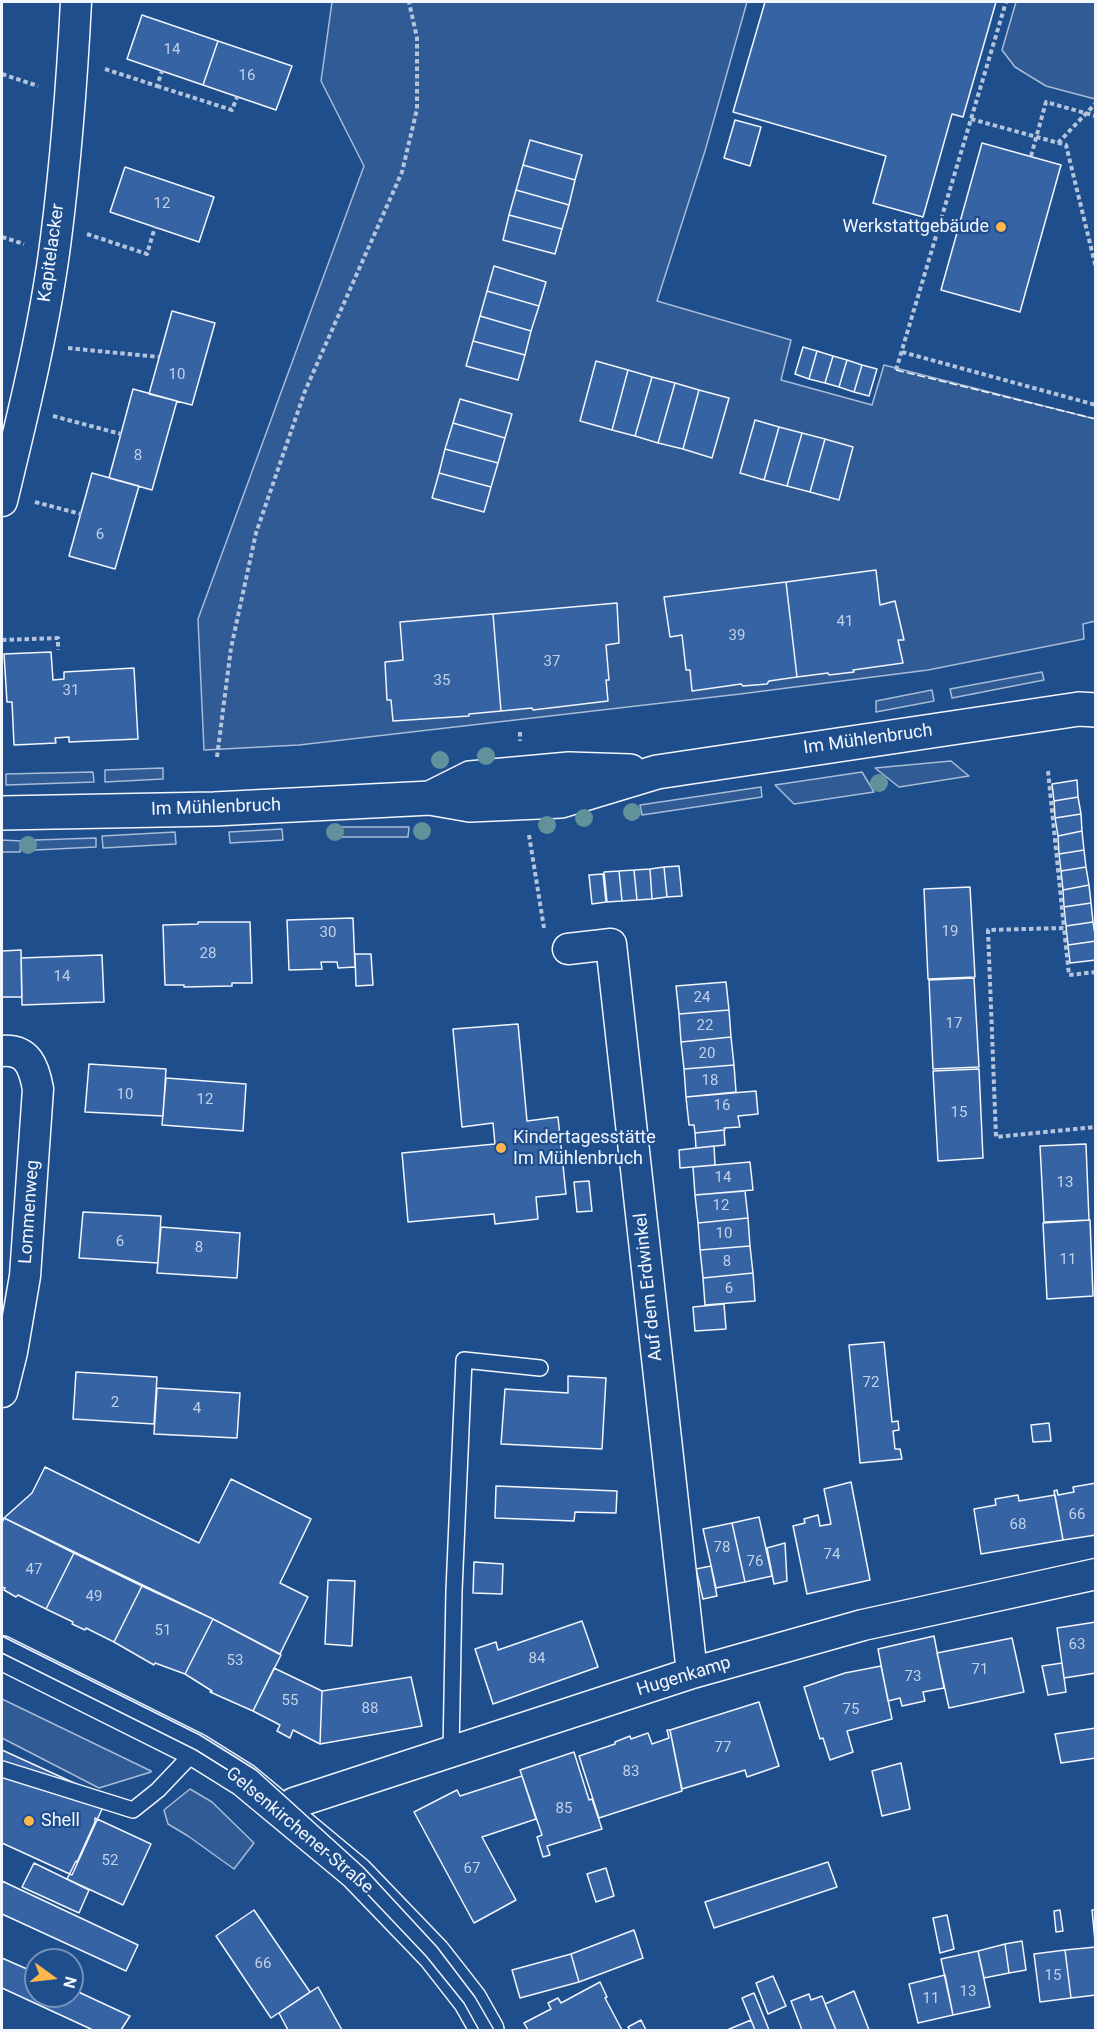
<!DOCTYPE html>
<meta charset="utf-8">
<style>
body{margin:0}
#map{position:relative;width:1097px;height:2032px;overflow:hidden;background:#1f4e8c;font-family:Roboto,sans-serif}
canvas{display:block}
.frame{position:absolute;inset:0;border:3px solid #f2f6ff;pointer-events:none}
.north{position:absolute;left:24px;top:1948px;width:60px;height:60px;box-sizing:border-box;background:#1f4e8c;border:2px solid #7391ba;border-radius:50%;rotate:105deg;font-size:16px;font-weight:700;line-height:24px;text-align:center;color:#f2f6ff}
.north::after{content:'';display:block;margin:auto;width:21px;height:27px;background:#ffb74d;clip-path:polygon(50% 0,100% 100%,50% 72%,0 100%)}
</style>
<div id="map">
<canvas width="1097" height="2032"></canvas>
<div class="frame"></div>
<div class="north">N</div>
</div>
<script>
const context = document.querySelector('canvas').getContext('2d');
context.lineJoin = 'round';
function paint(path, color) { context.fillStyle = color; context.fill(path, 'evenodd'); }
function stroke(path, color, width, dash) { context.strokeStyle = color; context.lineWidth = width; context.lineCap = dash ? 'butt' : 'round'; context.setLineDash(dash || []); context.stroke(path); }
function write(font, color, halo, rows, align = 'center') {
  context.font = font + ' Roboto,sans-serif'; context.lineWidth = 4.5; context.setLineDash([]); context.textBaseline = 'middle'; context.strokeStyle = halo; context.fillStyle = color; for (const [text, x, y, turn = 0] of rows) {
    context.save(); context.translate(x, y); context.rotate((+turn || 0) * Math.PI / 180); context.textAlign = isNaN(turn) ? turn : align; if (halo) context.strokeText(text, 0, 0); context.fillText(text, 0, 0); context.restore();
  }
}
const built = new Path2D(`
 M332,2H747L705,151L657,301L791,340L781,380L872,405L884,365L1095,419V621L1083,624L1084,639L928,670L740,694L299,745L204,750L198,619L364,166L321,81Z
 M1016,2H1095V99L1046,86L1015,67L1002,50Z
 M1042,672L1044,680L952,698L950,689Z
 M932,690L934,701L876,712V701Z
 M951,761L969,776L899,787L875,768Z
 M163,768V779L105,782V770Z
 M93,772L94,782L6,785V774Z
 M862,772L874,792L794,804L775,785Z
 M761,787L762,797L642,815L640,805Z
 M341,827H409L408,837H341Z
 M282,829L283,840L230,843L229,832Z
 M175,832L176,844L103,848L102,836Z
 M96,838V847L35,850V840Z
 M2,840L21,841L20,852H2Z
 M2,1699L151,1771V1772L99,1788L2,1738Z
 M190,1789L212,1802L254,1843L234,1869L188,1836L168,1824L164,1810Z`);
paint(built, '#305b95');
stroke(built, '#a8bbd7', 1.5);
const building = new Path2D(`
 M765,2H996L963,117L952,114L923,217L873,203L886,156L733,112Z
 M142,15L218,41L203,85L127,59Z
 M218,41L292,66L276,110L203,85Z
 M735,120L761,127L750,166L724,158Z
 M530,140L582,155L575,180L523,165Z
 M982,143L1061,165L1020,312L941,290Z
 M523,165L575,180L569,205L516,190Z
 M125,167L214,197L199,242L110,212Z
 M516,190L569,205L562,229L509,215Z
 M509,215L562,229L555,254L503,240Z
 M494,266L546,282L539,306L487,291Z
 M487,291L539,306L531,331L480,316Z
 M172,311L215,323L192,405L149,394Z
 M480,316L531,331L525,355L473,341Z
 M473,341L525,355L518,380L466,366Z
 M803,347L817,351L809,379L795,374Z
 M817,351L833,356L825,383L809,379Z
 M833,356L847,360L839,387L825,383Z
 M847,360L862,365L854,392L839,387Z
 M596,361L628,370L612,430L580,421Z
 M862,365L877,369L869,396L854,392Z
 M628,370L652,377L635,436L612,430Z
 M652,377L675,383L658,443L635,436Z
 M675,383L699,390L683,449L658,443Z
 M133,389L177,401L152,490L109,478Z
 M699,390L729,398L712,458L683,449Z
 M460,399L512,414L505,438L453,423Z
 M755,420L779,427L764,480L740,473Z
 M453,423L505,438L498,463L445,449Z
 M779,427L802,433L787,486L764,480Z
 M802,433L825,439L810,492L787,486Z
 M825,439L853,447L839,500L810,492Z
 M445,449L498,463L491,487L439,473Z
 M92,473L139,486L115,569L69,556Z
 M439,473L491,487L484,512L432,498Z
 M876,570L880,605L895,601L904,640H898L903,663L853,670L854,672L829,675L828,673L797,677L786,582Z
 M786,582L797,677L769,681L767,684L743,686L741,684L692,691L690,670H686L682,635L670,637L664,597Z
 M617,603L619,643L606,645L609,680H606L608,701L533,710L532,708L501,711L493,614Z
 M493,614L501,711L469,714V716L393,721L391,700H387L385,662L403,660L400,622Z
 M51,652L53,680L64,679V672L134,668L138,739L69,742V737L55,738L56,743L14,745L12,702H7L4,654Z
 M1077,780L1078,797L1054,801L1052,784Z
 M1078,797L1081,814L1055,818L1054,801Z
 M1081,814L1082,831L1058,836L1055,818Z
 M1082,831L1084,850L1059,854L1058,836Z
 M1084,850L1086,867L1061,871L1059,854Z
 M679,866L682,896L667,897L664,867Z
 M664,867L667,897L652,899L650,869Z
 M1086,867L1089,885L1063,890L1061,871Z
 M650,869L652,899L637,900L634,870Z
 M634,870L637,900L622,901L619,871Z
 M619,871L622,901L607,902L604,872Z
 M603,874L606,902L592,904L589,875Z
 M1089,885L1091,903L1064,907L1063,890Z
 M970,887L975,977L928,979L924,889Z
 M1091,903L1093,922L1066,926L1064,907Z
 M353,918L355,967L338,968L337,962H321L322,969L289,970L287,920Z
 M198,922H250L252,983H232V986L184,987V985H165L163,925L198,924Z
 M1093,922L1096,941L1068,945L1066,926Z
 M1096,941V960L1070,963L1068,945Z
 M21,950L22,997H2V951Z
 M355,954H371L373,985L356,986Z
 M102,955L104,1002L22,1005L21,958Z
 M974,978L979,1067L933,1069L929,980Z
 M726,982L729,1010L679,1014L676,986Z
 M729,1010L731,1037L681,1042L679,1014Z
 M518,1024L527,1121L558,1117L566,1194L536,1197L538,1219L495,1224L494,1214L408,1222L402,1153L495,1144L493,1123L462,1127L453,1029Z
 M731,1037L734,1065L684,1069L681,1042Z
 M89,1064L166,1069L163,1116L85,1112Z
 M734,1065L736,1092L686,1097L684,1069Z
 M979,1069L983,1158L938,1161L933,1071Z
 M166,1078L246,1084L243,1131L162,1125Z
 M756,1091L758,1114L738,1116L740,1127L724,1128L725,1130L695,1133L694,1125H689L686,1097Z
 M724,1130L725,1145L696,1148L695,1133Z
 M1086,1144L1089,1220L1044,1222L1040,1146Z
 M714,1146L715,1165L680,1168L679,1150Z
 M750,1162L753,1190L695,1195L693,1167Z
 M589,1181L592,1211L577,1212L574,1182Z
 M745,1191L748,1218L698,1223L695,1195Z
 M83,1212L161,1216L158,1263L79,1258Z
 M748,1218L750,1246L700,1250L698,1223Z
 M1090,1220L1093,1296L1047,1299L1043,1223Z
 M161,1227L240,1233L237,1278L157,1273Z
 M750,1246L753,1273L703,1278L700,1250Z
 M753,1273L755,1301L705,1305L703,1278Z
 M724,1304L726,1329L695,1331L693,1307Z
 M884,1342L892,1422L898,1421L899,1430L893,1431L895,1449H900L902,1459L860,1463L849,1345Z
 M76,1372L157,1377L154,1424L73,1419Z
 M568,1376L606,1378L602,1449L501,1444L505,1389L568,1393Z
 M157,1388L240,1393L237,1438L154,1434Z
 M1049,1423L1051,1441L1033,1442L1031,1425Z
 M45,1467L199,1543L231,1479L311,1519L280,1583L308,1597L280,1654L213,1619L4,1518L32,1493Z
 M851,1482L870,1580L807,1594L793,1526L805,1523L804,1519L818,1515L820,1526L831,1524L824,1489Z
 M1096,1483V1535L1063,1540L1054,1491L1057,1490L1058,1495L1074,1492L1073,1487Z
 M496,1486L617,1491L616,1513L575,1512L574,1521L495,1518Z
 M1018,1495L1019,1501L1055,1495L1063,1540L981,1554L974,1509L996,1505L995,1499Z
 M759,1517L772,1576L745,1582L732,1523Z
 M4,1518L74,1553L46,1609L18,1595L16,1597L4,1590L5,1588L2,1587V1523Z
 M732,1523L745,1582L716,1588L703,1529Z
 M785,1543L787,1581L774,1584L767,1548Z
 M74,1553L142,1586L114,1642L86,1628L85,1630L72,1624L73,1622L46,1609Z
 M474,1562L503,1564L502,1594L473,1593Z
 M711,1566L717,1596L703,1599L696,1569Z
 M328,1580L355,1581L352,1646L325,1644Z
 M142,1586L213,1619L185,1674L155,1663L154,1665L114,1642Z
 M213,1619L281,1655L253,1711L210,1692L212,1691L185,1674Z
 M582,1621L598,1667L493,1704L475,1649L496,1642L498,1650Z
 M1096,1622V1673L1064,1678L1057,1628Z
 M934,1636L944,1688L923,1692L925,1701L902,1706L900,1698L888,1701L878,1649Z
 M1012,1638L1024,1692L949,1708L937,1653Z
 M1062,1663L1066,1692L1048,1695L1042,1666Z
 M881,1666L892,1719L847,1731L853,1752L830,1760L823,1738L820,1739L804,1687L845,1673Z
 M274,1668L322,1691L320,1744L293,1730L290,1738L277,1731L280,1725L253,1711Z
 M411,1677L422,1726L320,1744L322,1691Z
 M759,1702L779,1766L747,1777L745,1770L682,1789L670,1730Z
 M1096,1728V1758L1061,1763L1055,1734Z
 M667,1730H670L682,1791L599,1818L579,1756L615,1744V1742L630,1736L631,1739L648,1733L652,1744L669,1738Z
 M2,1750L107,1798L72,1875L2,1843Z
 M574,1752L589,1800L592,1799L602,1829L547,1846L550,1855L543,1857L537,1837L542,1835L520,1770Z
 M901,1763L910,1809L882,1816L872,1771Z
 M522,1776L536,1819L482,1837L516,1900L474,1923L414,1812L457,1790L460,1796Z
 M95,1818L151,1844L123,1905L67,1879L76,1861L77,1862L95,1822Z
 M828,1862L837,1887L714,1928L705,1902Z
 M34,1863L89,1890L79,1913L22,1887Z
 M606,1868L614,1896L596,1902L587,1874Z
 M2,1881L138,1945L126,1971L2,1914Z
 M254,1910L310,1992L271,2018L216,1936Z
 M1060,1910L1063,1931L1056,1932L1054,1911Z
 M1092,1910H1096L1095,1941Z
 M947,1915L954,1949L940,1953L933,1918Z
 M634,1930L643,1958L579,1982L571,1954Z
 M1022,1941L1026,1970L1009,1973L1005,1944Z
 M1005,1944L1009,1973L984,1978L978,1951Z
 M1096,1947V1995L1071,1998L1065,1950Z
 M1065,1950L1071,1998L1040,2002L1034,1954Z
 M978,1951L990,2007L953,2015L941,1959Z
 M571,1954L579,1982L520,1998L512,1970Z
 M2,1958L36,1973V1996H72V1989L130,2016L121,2030H93L2,1988Z
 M945,1975L953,2015L918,2023L909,1984Z
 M773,1976L786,2006L768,2014L756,1983Z
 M600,1982L607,1997L605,1998L622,2030H528L524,2023L551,2009L548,2003L558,1998L561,2003Z
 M318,1987L342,2030H288L279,2013Z
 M854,1991L869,2030H836L825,2004Z
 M754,1993L769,2030H755L742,1998Z
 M809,1994L811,2000L822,1996L836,2030H802L791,2001Z
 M641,2020L646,2030H630L628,2027Z
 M751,2020L755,2030H727Z`);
paint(building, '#3563a3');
stroke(building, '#f2f6ff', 1.5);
const service = new Path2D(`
 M451,1752L454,1591L464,1360L540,1368
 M2,1769L133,1810L158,1790L196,1750`);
const minor = new Path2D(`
 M2,501C23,414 45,326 56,238C66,159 72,80 76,2
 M568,949L611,944L692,1673
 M2,1051C28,1049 34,1067 38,1089L25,1276L12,1352L2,1392
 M284,1813L294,1803L692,1673L863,1625L1096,1574`);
const secondary = new Path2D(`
 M430,798L470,778L569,769L630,771
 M2,813L214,809L430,798L470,805L561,801L657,772L1079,709L1096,710
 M2,1653L196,1750L244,1780L356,1873L434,1954L470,2000L487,2030`);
stroke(service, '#f2f6ff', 18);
stroke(minor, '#f2f6ff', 33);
stroke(secondary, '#f2f6ff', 36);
stroke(new Path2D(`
 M105,69L157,86L162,71
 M2,74L38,86
 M157,86L232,110L237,97
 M971,119L1066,145L1096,268
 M1058,143L1096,103
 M87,234L147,254L155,227
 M2,237L24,244
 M68,348L159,357
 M902,352L1096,405
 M896,370L1006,2
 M53,416L121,434
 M35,502L81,514
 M2,640L58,638V650
 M520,732V741
 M217,757L231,648L256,533L305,391L402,172L417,109V38L409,2
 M1048,771L1064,928
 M529,835L544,928
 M1096,972L1069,975L1064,928L988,930L996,1137L1096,1127`), '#b3c4dc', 4, [4.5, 3]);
stroke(service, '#1f4e8c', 15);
stroke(minor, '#1f4e8c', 30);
stroke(secondary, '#1f4e8c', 33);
stroke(new Path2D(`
 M2,1636L200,1735L256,1770L364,1868L437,1947L475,1997L494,2030
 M2,1653L196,1750L244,1780L284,1813L355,1881L426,1956L464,2003L479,2030`), '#f2f6ff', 1.5);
stroke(new Path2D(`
 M1031,156L1046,102L1096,116`), '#b3c4dc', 4, [4.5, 3]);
stroke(new Path2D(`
 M896,370L1096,419`), '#f2f6ff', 1.5, [8, 3]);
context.fillStyle = '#61919a';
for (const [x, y] of [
 [486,756],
 [440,760],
 [879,783],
 [632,812],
 [584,818],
 [547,825],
 [422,831],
 [335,832],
 [28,845]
]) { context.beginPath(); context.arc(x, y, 9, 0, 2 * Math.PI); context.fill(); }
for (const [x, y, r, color] of [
 [1001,227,6,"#ffb74d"],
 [501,1148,6,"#ffb74d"],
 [29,1821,6,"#ffb74d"]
]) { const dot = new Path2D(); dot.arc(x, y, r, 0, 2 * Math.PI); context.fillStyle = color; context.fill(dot); stroke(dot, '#1f4e8c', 2); }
write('15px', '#c3d1e8', null, [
 ["14",172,50],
 ["16",247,76],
 ["12",162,204],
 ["10",177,375],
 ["8",138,456],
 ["6",100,535],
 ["41",845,622],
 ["39",737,636],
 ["37",552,662],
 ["35",442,681],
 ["31",71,691],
 ["19",950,932],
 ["30",328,933],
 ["28",208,954],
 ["14",62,977],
 ["24",702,998],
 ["17",954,1024],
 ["22",705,1026],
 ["20",707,1054],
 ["18",710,1081],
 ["10",125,1095],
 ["12",205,1100],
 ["16",722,1106],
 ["15",959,1113],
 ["14",723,1178],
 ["13",1065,1183],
 ["12",721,1206],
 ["10",724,1234],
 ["6",120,1242],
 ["8",199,1248],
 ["11",1068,1260],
 ["8",727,1262],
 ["6",729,1289],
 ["72",871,1383],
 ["2",115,1403],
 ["4",197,1409],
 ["66",1077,1515],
 ["68",1018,1525],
 ["78",722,1548],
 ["74",832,1555],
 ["76",755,1562],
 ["47",34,1570],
 ["49",94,1597],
 ["51",163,1631],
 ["63",1077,1645],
 ["84",537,1659],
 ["53",235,1661],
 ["71",980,1670],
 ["73",913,1677],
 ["55",290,1701],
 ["88",370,1709],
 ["75",851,1710],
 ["77",723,1748],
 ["83",631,1772],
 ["85",564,1809],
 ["52",110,1861],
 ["67",472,1869],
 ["66",263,1964],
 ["15",1053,1976],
 ["13",968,1992],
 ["11",931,1999]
]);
write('18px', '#f2f6ff', '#1f4e8c', [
 ["Werkstattgebäude",989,227,"right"],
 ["Kindertagesstätte",513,1138],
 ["Im Mühlenbruch",513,1159],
 ["Shell",41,1821]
], 'left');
write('18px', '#f2f6ff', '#1f4e8c', [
 ["Kapitelacker",52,253,-82],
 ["Im Mühlenbruch",868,740,-8],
 ["Im Mühlenbruch",216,808,-2],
 ["Lommenweg",30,1212,-86],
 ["Auf dem Erdwinkel",649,1287,-96],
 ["Hugenkamp",684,1677,-17],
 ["Gelsenkirchener Straße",299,1831,40]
]);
</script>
